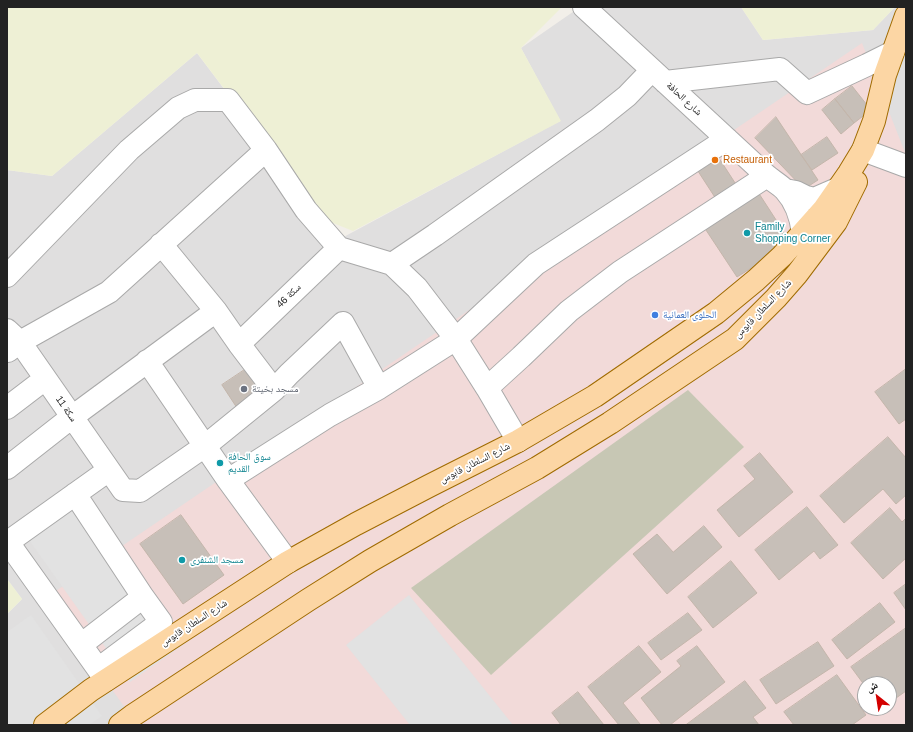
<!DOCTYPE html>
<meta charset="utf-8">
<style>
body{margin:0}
#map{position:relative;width:913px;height:732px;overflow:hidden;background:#f2efe9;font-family:Arial,"Noto Naskh Arabic",sans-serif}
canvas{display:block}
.frame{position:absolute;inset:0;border:8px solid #222;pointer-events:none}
.north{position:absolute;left:857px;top:676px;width:40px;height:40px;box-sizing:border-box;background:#fff;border:1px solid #a7a7a7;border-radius:50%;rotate:330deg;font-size:11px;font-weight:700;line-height:16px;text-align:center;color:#222}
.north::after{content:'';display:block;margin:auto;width:14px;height:18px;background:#d40000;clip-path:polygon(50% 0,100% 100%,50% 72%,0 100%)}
</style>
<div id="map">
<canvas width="913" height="732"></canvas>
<div class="frame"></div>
<div class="north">ش</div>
</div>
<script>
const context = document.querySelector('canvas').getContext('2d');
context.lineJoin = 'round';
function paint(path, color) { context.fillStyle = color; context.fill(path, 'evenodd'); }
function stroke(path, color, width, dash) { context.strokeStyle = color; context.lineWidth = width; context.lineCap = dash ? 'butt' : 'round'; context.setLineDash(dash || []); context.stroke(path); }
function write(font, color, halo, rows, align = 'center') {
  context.font = font + ' Arial,"Noto Naskh Arabic",sans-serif'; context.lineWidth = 3.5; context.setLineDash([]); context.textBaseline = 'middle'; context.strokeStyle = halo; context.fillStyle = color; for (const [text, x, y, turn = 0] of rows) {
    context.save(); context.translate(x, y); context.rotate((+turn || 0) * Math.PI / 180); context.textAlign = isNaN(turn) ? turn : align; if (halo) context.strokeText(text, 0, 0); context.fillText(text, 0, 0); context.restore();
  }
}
paint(new Path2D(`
 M580,7H741L763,40L873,30L895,7H906V725H7V614L22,599L7,579V170L52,176L197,53L338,240L560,121L521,48ZM865,684H889V708H865Z`), '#e0dfdf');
paint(new Path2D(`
 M862,43L906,155V725H137L47,597ZM865,684H889V708H865Z`), '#f2dad9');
paint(new Path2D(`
 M688,390L744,447L491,675L411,588Z`), '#c7c7b4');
paint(new Path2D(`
 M7,7H562L521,48L561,121L353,231L323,219L197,53L52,176L7,170Z
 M741,7H895L873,30L763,40Z
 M7,579L22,599L7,614Z`), '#eef0d5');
paint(new Path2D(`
 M87,500L187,642L130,682L29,540Z
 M409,595L513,725H410L346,645Z
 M31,615L102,716L89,725H7V632Z`), '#e2e2e2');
const building = new Path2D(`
 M852,86L871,110L854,123L835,99Z
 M835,99L854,123L841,134L822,110Z
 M776,117L818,180L804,189L755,138Z
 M827,137L838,153L812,170L801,155Z
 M715,152L739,189L718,202L694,165Z
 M756,189L791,243L737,277L702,224Z
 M249,367L266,392L239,411L222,385Z
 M906,369V419L899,424L875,392Z
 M888,437L906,458V495L896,504L883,489L844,523L820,496Z
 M760,453L793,492L739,537L717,510L755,479L744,466Z
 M807,507L838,545L820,559L814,551L779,580L755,550Z
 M890,508L902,522L906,518V558L883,579L851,543Z
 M181,515L224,575L183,604L140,544Z
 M704,526L722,547L667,594L633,554L657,534L673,552Z
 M731,561L757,593L713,628L688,597Z
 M906,584V610L894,593Z
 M880,603L895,622L847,659L832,640Z
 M688,613L702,630L661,660L648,643Z
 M906,628V691L889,703V684H865V686L851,667Z
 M818,642L834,666L776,704L760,680Z
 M639,646L661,672L623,703L640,724L639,725H619L588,687Z
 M697,646L725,682L670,725H662L641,698L681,666L677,661Z
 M837,675L866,715L852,725H794L784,712Z
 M745,681L766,708L753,717L759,725H686Z
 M578,692L604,725H561L552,713Z`);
paint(building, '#c7bfb8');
stroke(building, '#c4b6ab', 1);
const minor = new Path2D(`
 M584,7L767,176C773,181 780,185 785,190C796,202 801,217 803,233
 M665,82L780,69L807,93L867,65L893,52
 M863,150L906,166
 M785,190L796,192L806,197L814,199L837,189
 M161,244L216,311L239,344L274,390
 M392,264L435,235L597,120L627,96L652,70
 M7,276L129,150L178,108L195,100H228L266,150L306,210L339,248L392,264L417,288L456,339L487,388L518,441
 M7,330L20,342L123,490L140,491L205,446L274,390L289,374L343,323L379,388
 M239,344L339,248
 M8,351L20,342L109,292L266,150
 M147,361L228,480L288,562
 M487,388L521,357L569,311L620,272L767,176
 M7,408L45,379
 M7,468L72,417L216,311
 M228,480L330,415L379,388L456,339L536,264L727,139
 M75,494L143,597L161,622L98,669
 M7,541L106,680
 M8,542L109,470
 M82,644L143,597`);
const major = new Path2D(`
 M45,725L91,690L288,562L356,524L429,486L518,441L595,396L716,313L756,280L782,256L824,209L849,173L863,150L874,121L885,75L906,16
 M120,725L132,716L308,600L370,561L450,515L537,468L610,423L735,339L776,298L797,274L836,222L856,182`);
stroke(minor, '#a9a9a9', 24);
stroke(major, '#a06b00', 24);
stroke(minor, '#fff', 22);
stroke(major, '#fcd6a4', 22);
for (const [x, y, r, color] of [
 [715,160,4,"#e8710a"],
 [747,233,4,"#0f9aa8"],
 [655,315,4,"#3f7fe0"],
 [244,389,4,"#6b7280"],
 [220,463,4,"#0f9aa8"],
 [182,560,4,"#0f9aa8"]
]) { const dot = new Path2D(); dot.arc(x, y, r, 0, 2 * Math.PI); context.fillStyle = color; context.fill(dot); stroke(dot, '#fff', 1.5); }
write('10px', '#222', '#fff', [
 ["شارع الحافة",684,99,43],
 ["سكة 46",289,296,-44],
 ["شارع السلطان قابوس",763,309,-46],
 ["سكة 11",66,409,55],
 ["شارع السلطان قابوس",475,463,-27],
 ["شارع السلطان قابوس",194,623,-33]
]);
write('10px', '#c56008', '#fff', [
 ["Restaurant",723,160]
], 'left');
write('10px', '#0d838f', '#fff', [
 ["Family",755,227],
 ["Shopping Corner",755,239],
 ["سوق الحافة",228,457],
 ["القديم",228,469],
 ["مسجد الشنفرى",190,560]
], 'left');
write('10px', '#366cbe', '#fff', [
 ["الحلوى العمانية",663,315]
], 'left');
write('10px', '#5b616d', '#fff', [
 ["مسجد بخيتة",252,389]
], 'left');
</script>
